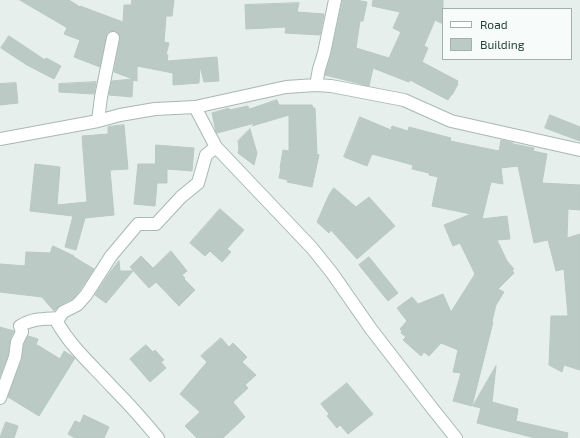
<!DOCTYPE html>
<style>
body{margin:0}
#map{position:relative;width:580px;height:438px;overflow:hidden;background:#e6efeb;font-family:"Exo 2",sans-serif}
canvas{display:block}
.legend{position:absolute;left:442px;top:8px;width:130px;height:52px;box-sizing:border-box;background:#f7fbf9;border:1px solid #a3b1ad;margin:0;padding:5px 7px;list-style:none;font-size:12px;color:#24423a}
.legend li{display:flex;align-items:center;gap:8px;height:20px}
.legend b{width:20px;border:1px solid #a3b1ad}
</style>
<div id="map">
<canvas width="580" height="438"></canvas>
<ul class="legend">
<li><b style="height:5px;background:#fff"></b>Road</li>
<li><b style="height:11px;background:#bbcac4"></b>Building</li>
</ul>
</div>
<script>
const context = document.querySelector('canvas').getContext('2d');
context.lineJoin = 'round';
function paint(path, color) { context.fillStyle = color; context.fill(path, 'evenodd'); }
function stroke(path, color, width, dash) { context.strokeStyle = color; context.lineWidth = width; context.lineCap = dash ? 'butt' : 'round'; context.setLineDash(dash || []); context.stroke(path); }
const building = new Path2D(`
 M20,0H69L80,7V6L123,22L124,5H131L132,0H174L172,16H166L164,42L169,43L166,55H168L167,61L217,57L219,81L204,82L200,66L199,83L173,85V73L137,66V81L133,80L132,97L109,95L112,81L133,79L114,72L120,39V36L118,33L115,31H111L107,33L106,37L100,67L74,57L80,40L64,34L67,28Z
 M343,0H356L367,2L363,21H360L356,48L389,58L401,32L393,28L400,12L372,6L373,0H443V24L435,20L424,46L428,48L422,62L458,81L457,84H458L452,95H451L448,100L410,80L409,82L406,81L373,68L369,86L325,75L331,55Z
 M299,3L297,12L324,14L320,35L285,33L286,27L246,29L245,5Z
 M9,36L45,60L46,58L61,66L54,79L27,65L1,48Z
 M96,82L94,94L59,92V84Z
 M16,83L18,103L0,105V84Z
 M277,100L279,105H312L313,108H315L317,154L319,155L312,187L287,182L288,180L279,178L281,168H280L283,150L289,151V115L252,126L255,123L217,133L216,132L212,113L229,108V110L248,106L249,109Z
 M550,115L580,127V141L545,128Z
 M360,117L391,130L392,126L408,131L409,127L451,138L450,141L499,151L501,140L513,143V144L534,148L533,151L547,154L542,183L580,185V210L568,209L567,238L580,234V370L564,365L562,372L549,365L551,316H568L564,269L556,271L548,240L534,243L518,166L501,168L503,184L491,182L482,219L507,216L510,239L497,240L507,261L514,269L512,270L514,273L498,289L504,292L496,305L492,321L493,322L472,406L453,401L461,373L453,372L458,350L441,343L429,356L424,352L421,356L403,340L406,337L401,333L402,331L400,329L407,321L397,308L412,297L418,304L443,294L451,312L475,274L460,243L453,246L444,225L471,214L432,206L438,177L429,175V173L412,169L413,165L372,154L367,166L344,157Z
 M124,125L128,169L110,170L114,215L85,218L76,250L65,247L73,216L30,211L35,164L60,167L57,205L87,202L82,136L108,134V127Z
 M250,129L257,153L254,165L238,153L239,148L238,141Z
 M156,145L194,148L192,171L167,169V183H157L155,206L134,204L138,164H155Z
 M334,188L356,207L369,197L395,226L357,259L331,230L329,233L317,222L329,195Z
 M220,209L244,230L227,249L231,252L222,262L210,251L205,256L190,243Z
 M53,246L74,256V257L94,269L80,290L74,298L60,305L54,311L42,297L0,292V264L25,266L26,252L50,253Z
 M171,251L187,271L182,275L185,278L184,279L195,290L179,306L156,282L149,288L130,267L141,256L153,268Z
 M369,257L398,293L388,301L359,265Z
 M119,261L120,271H133L106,303L95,295L108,275Z
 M0,327L14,331L10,339L8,355L0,376Z
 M28,336L38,339L36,345L39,346L60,359L64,351L75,358L39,416L8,397L22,360L24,344Z
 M221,338L229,347L233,343L247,357L242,362L256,375L245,385L248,388L233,402L245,417L223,438H197L185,426L200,412L180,394L207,362L201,356Z
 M146,345L153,352L155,350L164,360L161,362L166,368L150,382L130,359Z
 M496,366L492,402L518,409L516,421L568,433L567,438H535L477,423L481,408L473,406Z
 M347,383L373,414L348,434L340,425L337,428L327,416L329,414L321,404Z
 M84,415L109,427L104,438H75L68,434L75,421L80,423Z
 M6,422L18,426L14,438H0Z`);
paint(building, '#bbcac4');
stroke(building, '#b8c9c2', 1);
const minor = new Path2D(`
 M316,85L319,69L324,53L335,0
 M195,107L216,147L312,248L332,273L371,329L432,408L456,438
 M98,121L101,97L113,38
 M0,139L98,121L120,115L155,109L195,107L286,87L316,85L331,86L404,100L451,121L580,150
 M0,398L15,357L17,342L22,332L20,326C33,318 44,319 59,318
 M158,438C144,421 129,404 113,388C94,367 71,347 57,322L59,318L63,312L77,305L86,295L111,256L138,224H156L181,197L198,183L206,155L216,147`);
stroke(minor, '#a8b8b2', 14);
stroke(minor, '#fff', 12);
</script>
